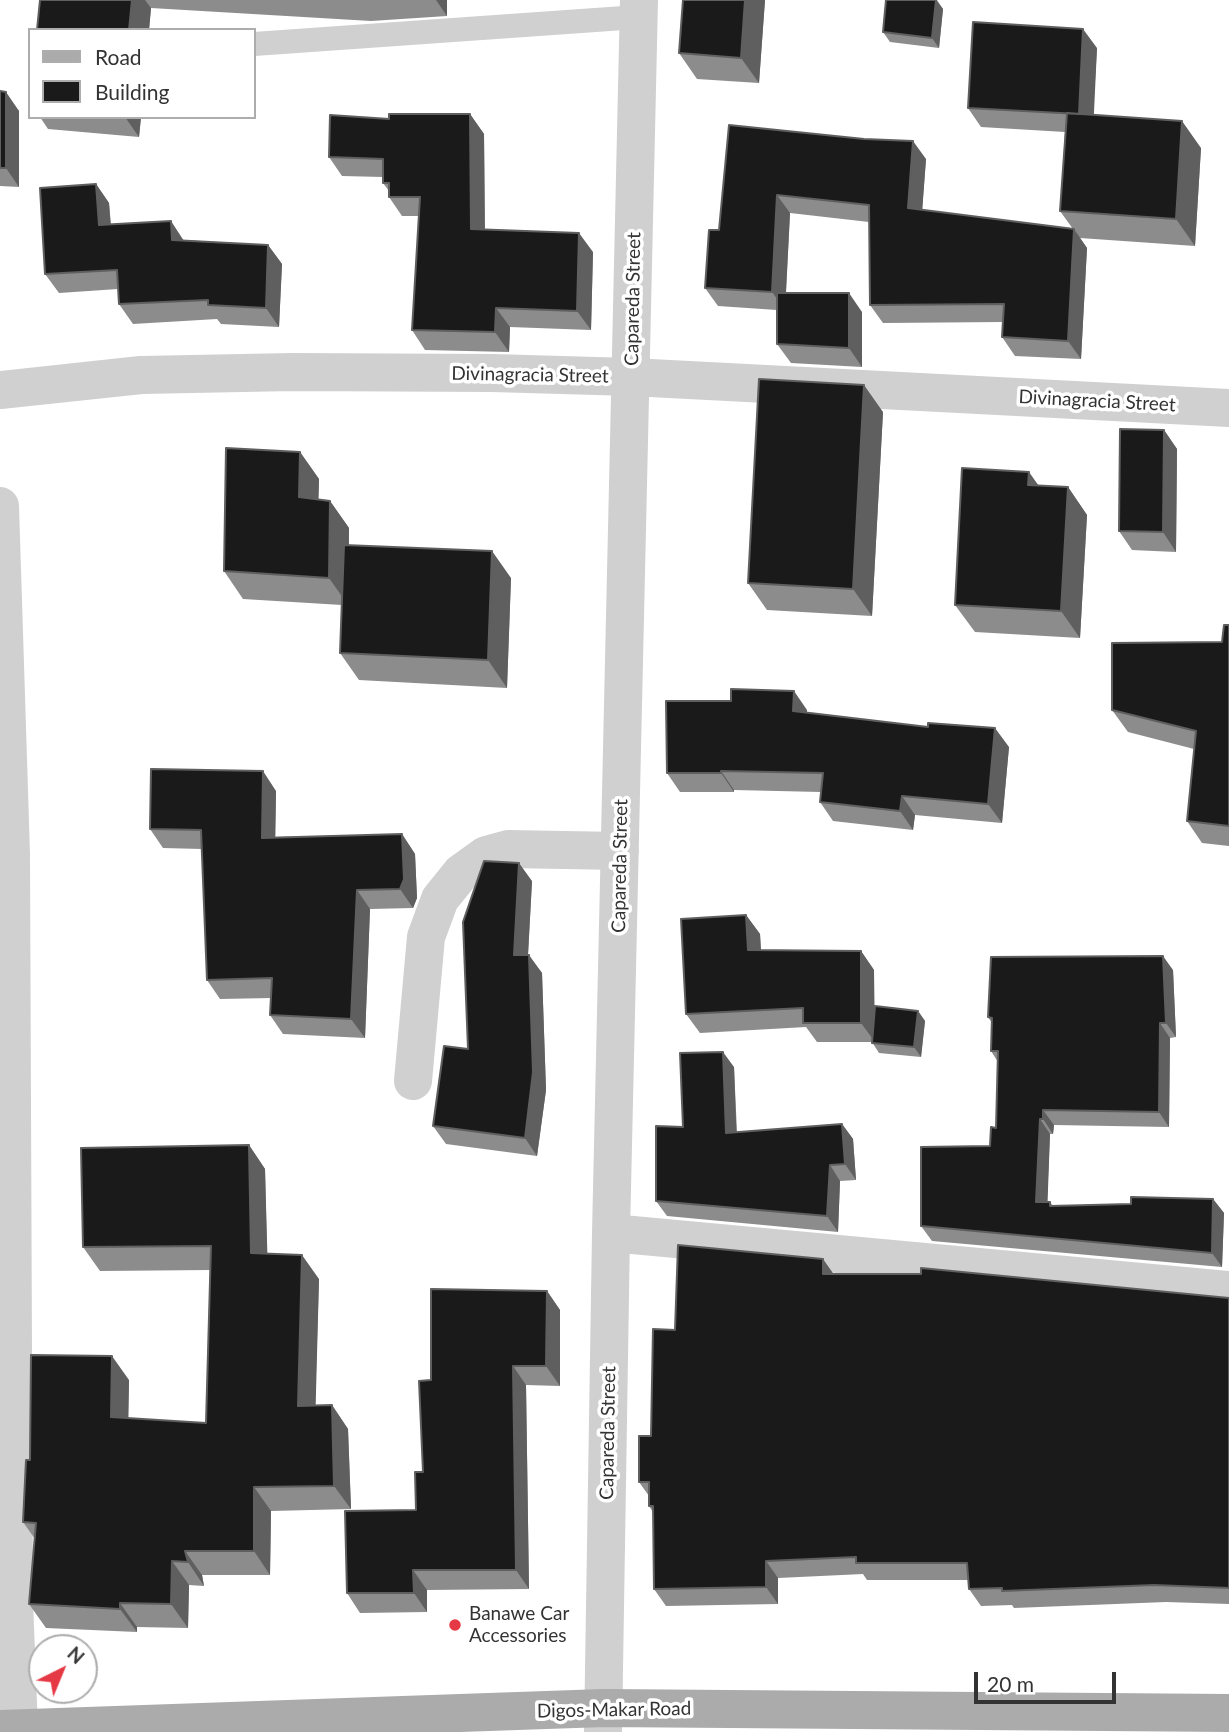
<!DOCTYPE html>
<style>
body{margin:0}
#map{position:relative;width:1229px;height:1732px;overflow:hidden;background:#fff;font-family:Lato,sans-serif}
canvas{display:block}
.legend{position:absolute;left:28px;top:28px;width:228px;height:91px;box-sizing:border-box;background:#fff;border:2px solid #adadad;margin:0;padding:9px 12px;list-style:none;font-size:21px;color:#333}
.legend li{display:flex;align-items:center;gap:14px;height:35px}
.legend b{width:35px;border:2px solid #adadad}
.north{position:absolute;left:28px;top:1634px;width:70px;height:70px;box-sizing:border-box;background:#fff;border:2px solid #adadad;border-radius:50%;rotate:43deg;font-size:19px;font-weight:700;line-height:28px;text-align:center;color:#333}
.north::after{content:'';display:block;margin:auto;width:24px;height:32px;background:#e63946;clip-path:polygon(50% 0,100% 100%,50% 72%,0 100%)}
.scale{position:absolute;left:974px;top:1672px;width:142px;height:32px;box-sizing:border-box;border:4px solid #333;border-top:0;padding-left:9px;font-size:21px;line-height:24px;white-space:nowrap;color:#333;-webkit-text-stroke:5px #fff;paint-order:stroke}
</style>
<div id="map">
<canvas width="1229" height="1732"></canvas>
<ul class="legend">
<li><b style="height:9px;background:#ababab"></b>Road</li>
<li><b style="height:19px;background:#1a1a1a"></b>Building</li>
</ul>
<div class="north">N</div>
<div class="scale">20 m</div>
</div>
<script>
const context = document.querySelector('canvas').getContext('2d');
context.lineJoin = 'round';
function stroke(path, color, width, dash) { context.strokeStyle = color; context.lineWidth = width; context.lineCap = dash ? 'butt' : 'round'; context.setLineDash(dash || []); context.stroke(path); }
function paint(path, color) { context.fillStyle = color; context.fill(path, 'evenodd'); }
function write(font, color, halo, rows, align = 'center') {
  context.font = font + ' Lato,sans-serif'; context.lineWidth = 7; context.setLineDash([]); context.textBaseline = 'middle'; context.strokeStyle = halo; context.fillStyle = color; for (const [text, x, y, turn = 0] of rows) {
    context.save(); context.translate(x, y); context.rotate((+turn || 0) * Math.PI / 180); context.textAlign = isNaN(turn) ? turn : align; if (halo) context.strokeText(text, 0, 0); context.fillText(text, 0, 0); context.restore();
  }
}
stroke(new Path2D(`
 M254,44L638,17`), '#d0d0d0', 24);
stroke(new Path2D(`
 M0,390L141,375L293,372L492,373L631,377L1229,408
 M0,506L11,854L14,1601L19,1729
 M413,1081L426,937L440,899L461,873L486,855L508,849L620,851
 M611,1233L1229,1290
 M603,1732L611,1233L639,0`), '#d0d0d0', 38);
stroke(new Path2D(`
 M0,1729L604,1708L1229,1713`), '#ababab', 38);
paint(new Path2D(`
 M40,0H447V16L371,21L151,8L149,30H37Z
 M765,0L759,83L697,79L679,53Z
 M886,0H937L943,9L939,48L890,42L883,32Z
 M1097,48L1093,115L1201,148L1195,246L1080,238L1087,248L1081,359L1015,356L1002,337L1003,322L883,323L870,305L869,222L790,213L786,293L862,312V367L791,363L777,344V310L718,306L705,288L719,230L729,125L926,159L922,210L1073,229L1060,211L1065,132L981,127L968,108Z
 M0,91L19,111V187L0,186Z
 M470,114L484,134L485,229L593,252L591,330L510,327L509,352L425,350L412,330L419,216H402L389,197V191L383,183V177L342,176L329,157L389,119Z
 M40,117H141L139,137L48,129Z
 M96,184L109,203L111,225L184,240L268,245L282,264L279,327L221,324L217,319L133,324L119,304L118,289L59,293L45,274Z
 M883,412L872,616L767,610L748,583Z
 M1164,430L1177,449L1176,552L1132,550L1119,531Z
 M300,452L319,479L318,500L330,501L349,528V545L511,578L507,688L359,680L340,653L342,605L243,599L224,571Z
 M1038,486L1068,487L1087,515L1080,638L975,632L955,605Z
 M1229,625V846L1202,843L1187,821L1194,749L1128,732L1112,710L1222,642Z
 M807,710V713L1009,747L1002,823L915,815L913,830L833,821L820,802L821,792L734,790V792H680L667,773Z
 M276,791L275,837L402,834L415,854L417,898L413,908L370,909L365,1038L283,1034L270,1015L271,998L220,999L207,980L202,849L163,848L150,829Z
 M532,881L528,955L542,973L546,1090L537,1156L446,1144L433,1126L468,1049Z
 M746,915L760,934L761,950L861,951L874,970V1013L918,1011L925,1021L921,1057L879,1053L872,1042H817L806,1027L700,1033L686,1014Z
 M1173,970L1176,1037L1170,1038L1169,1127L1054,1125L1053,1134H1050L1047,1202H1050L1053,1206L1131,1204L1213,1199L1224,1213L1222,1267L932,1241L921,1226L990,1146L996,1128L998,1062L991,1051L992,1023L988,1017Z
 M734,1067L737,1132L842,1124L853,1139L856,1180L840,1181L838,1232L667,1216L656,1201L683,1127Z
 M249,1145L265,1169L267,1254L319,1279L315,1406L332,1405L348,1429L351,1509L271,1511L270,1575H202L204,1586L189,1585L188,1628L137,1627V1632L46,1628L29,1604L35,1539L23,1522L30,1460L129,1380L128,1418L206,1423L210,1270L100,1271L83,1247Z
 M834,1274L1229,1298V1604L1166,1602L1014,1608L1012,1605L981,1606L969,1589L968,1580H867L863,1574L778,1578V1604L666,1606L654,1589L653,1512L649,1506V1496L639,1482L651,1436L675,1330Z
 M547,1291L560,1310V1386L526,1385L529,1589L427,1590V1612L360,1613L347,1593L416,1510L423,1472L431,1380Z`), '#8c8c8c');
paint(new Path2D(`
 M132,0H145L151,8L149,30H129Z
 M436,0H447V16Z
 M745,0H765L759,83L741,58Z
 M936,0L943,9L939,48L932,38Z
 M1083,29L1097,48L1093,133L1079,114Z
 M6,92L19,111V187L6,168Z
 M470,114L484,134L485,248L471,229Z
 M125,117H141L139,137Z
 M1182,121L1201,148L1195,246L1176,219Z
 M913,141L926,159L921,227L908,208Z
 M96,184L109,203L112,244L99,225Z
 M777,195L790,213L785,310L772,292Z
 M171,221L184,241L172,240Z
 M1074,229L1087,248L1081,359L1068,341Z
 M579,233L593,252L591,330L577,311Z
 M268,245L282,264L279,327L266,308Z
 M849,293L862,312V367L849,348Z
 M496,308L510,327L509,352L495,332Z
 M864,385L883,412L872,616L853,589Z
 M1164,430L1177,449L1176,552L1163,532Z
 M300,452L319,479L318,524L299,497Z
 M1029,472L1048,499L1028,485Z
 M1068,487L1087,515L1080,638L1061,611Z
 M330,501L349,528L348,605L329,578Z
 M492,551L511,578L507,688L488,660Z
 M794,691L807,710V730L793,711Z
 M995,728L1009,747L1002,823L988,804Z
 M263,771L276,791L275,857L262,838Z
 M721,771L734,790V792L721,773Z
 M902,796L915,815L913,830L900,811Z
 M402,834L415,854L417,898L413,908L400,889Z
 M519,863L532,881L527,973L514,955Z
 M357,890L370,909L365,1038L351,1019Z
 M746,915L760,934L762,970L748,950Z
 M861,951L874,970L875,1042L861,1023Z
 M529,955L542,973L546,1090L537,1156L525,1138Z
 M1163,956L1173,970L1176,1037L1166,1023Z
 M918,1011L925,1021L921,1057L914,1047Z
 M1160,1023L1170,1038L1169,1127L1159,1112Z
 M723,1052L734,1067L737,1148L726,1133Z
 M1043,1110L1054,1125L1053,1134L1043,1119Z
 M1040,1119L1050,1134L1047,1217L1036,1202Z
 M842,1124L853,1139L856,1180L845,1164Z
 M249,1145L265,1169L268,1277L251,1253Z
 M830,1165L840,1181L838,1232L827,1216Z
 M1213,1199L1224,1213L1222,1267L1212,1253Z
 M302,1255L319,1279L315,1430L298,1406Z
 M823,1259L835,1276L823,1274Z
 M547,1291L560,1310V1386L546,1366Z
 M112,1356L129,1380L128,1441L111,1417Z
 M513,1366L526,1385L529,1589L516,1570Z
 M332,1405L348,1429L351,1509L334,1486Z
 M254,1487L271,1511L270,1575L254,1551Z
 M185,1551L202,1575L204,1586L188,1562Z
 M172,1561L189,1585L188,1628L171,1604Z
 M766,1561L778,1578V1604L766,1587Z
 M413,1570L427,1590V1612L414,1593Z
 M120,1603L137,1627V1632L120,1609Z`), '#5f5f5f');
const building = new Path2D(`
 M40,0H132L129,30H37Z
 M683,0H745L741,58L679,53Z
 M886,0H936L932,38L883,32Z
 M973,22L1083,29L1079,114L968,108Z
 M0,91L6,92V168H0Z
 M1067,113L1182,121L1176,219L1060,211Z
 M389,114H470L471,229L579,233L577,311L496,308L495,332L412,330L420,197H389V183H383V159L329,157L330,115L389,119Z
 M729,125L864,139L913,141L908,208L1074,229L1068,341L1002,337L1004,304L870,305L869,205L777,195L772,292L705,288L709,230H719Z
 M96,184L99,225L171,221L172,240L268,245L266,308L208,305V300L119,304L117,270L45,274L40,188Z
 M777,293H849V348L777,344Z
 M759,379L864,385L853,589L748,583Z
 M1120,429L1164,430L1163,532L1119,531Z
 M226,448L300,452L299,497L330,501L329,578L224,571Z
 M962,468L1029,472L1028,485L1068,487L1061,611L955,605Z
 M344,545L492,551L488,660L340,653Z
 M1224,625H1229V826L1187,821L1196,731L1112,710V643L1222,642Z
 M731,689L794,691L793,711L928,727V723L995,728L988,804L902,796L900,811L820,802L823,773L721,771V773H667L666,701H731Z
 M151,769L263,771L262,838L402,834L404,879L400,889L357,890L351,1019L270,1015L272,978L207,980L201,830L150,829Z
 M484,861L519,863L514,955H529L533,1072L525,1138L433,1126L444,1046L468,1049L463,922Z
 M746,915L748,950L861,951V1023H803V1008L686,1014L681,919Z
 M1163,956L1166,1023H1160L1159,1112L1043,1110V1119H1040L1036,1202H1050V1206L1131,1204V1197L1213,1199L1212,1253L921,1226V1147L990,1146L991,1127L996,1128L998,1051H991L992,1018L988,1017L991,957Z
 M875,1006L918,1011L914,1047L872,1043Z
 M723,1052L726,1133L842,1124L845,1164L830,1165L827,1216L656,1201V1126L683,1127L680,1053Z
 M249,1145L251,1253L302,1255L298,1406L332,1405L334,1486L254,1487V1551H185L188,1562L172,1561L171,1604L120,1603V1609L29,1604L36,1523L23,1522L26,1460H30L31,1355L112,1356L111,1417L206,1423L211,1246L83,1247L81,1148Z
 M678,1245L823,1259V1274H921V1268L1229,1298V1588L1154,1585L1002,1591V1588L969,1589L967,1563H856V1557L766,1561V1587L654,1589L653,1506H649V1482H639V1436H651L653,1329L675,1330Z
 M431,1289L547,1291L546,1366H513L516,1570H413L414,1593H347L345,1511L416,1510L415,1472H423L419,1381L431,1380Z`);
paint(building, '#1a1a1a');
stroke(building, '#5f5f5f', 2);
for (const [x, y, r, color] of [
 [455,1625,7,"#e63946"]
]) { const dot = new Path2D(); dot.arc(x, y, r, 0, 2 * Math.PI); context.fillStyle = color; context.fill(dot); stroke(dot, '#fff', 2.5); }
write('19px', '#333', '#fff', [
 ["Capareda Street",633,299,-89],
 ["Divinagracia Street",530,375,1],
 ["Divinagracia Street",1097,401,3],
 ["Capareda Street",620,866,-89],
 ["Capareda Street",608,1433,-89],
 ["Digos-Makar Road",614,1710,-1]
]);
write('19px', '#333', '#fff', [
 ["Banawe Car",469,1614],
 ["Accessories",469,1636]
], 'left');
</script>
